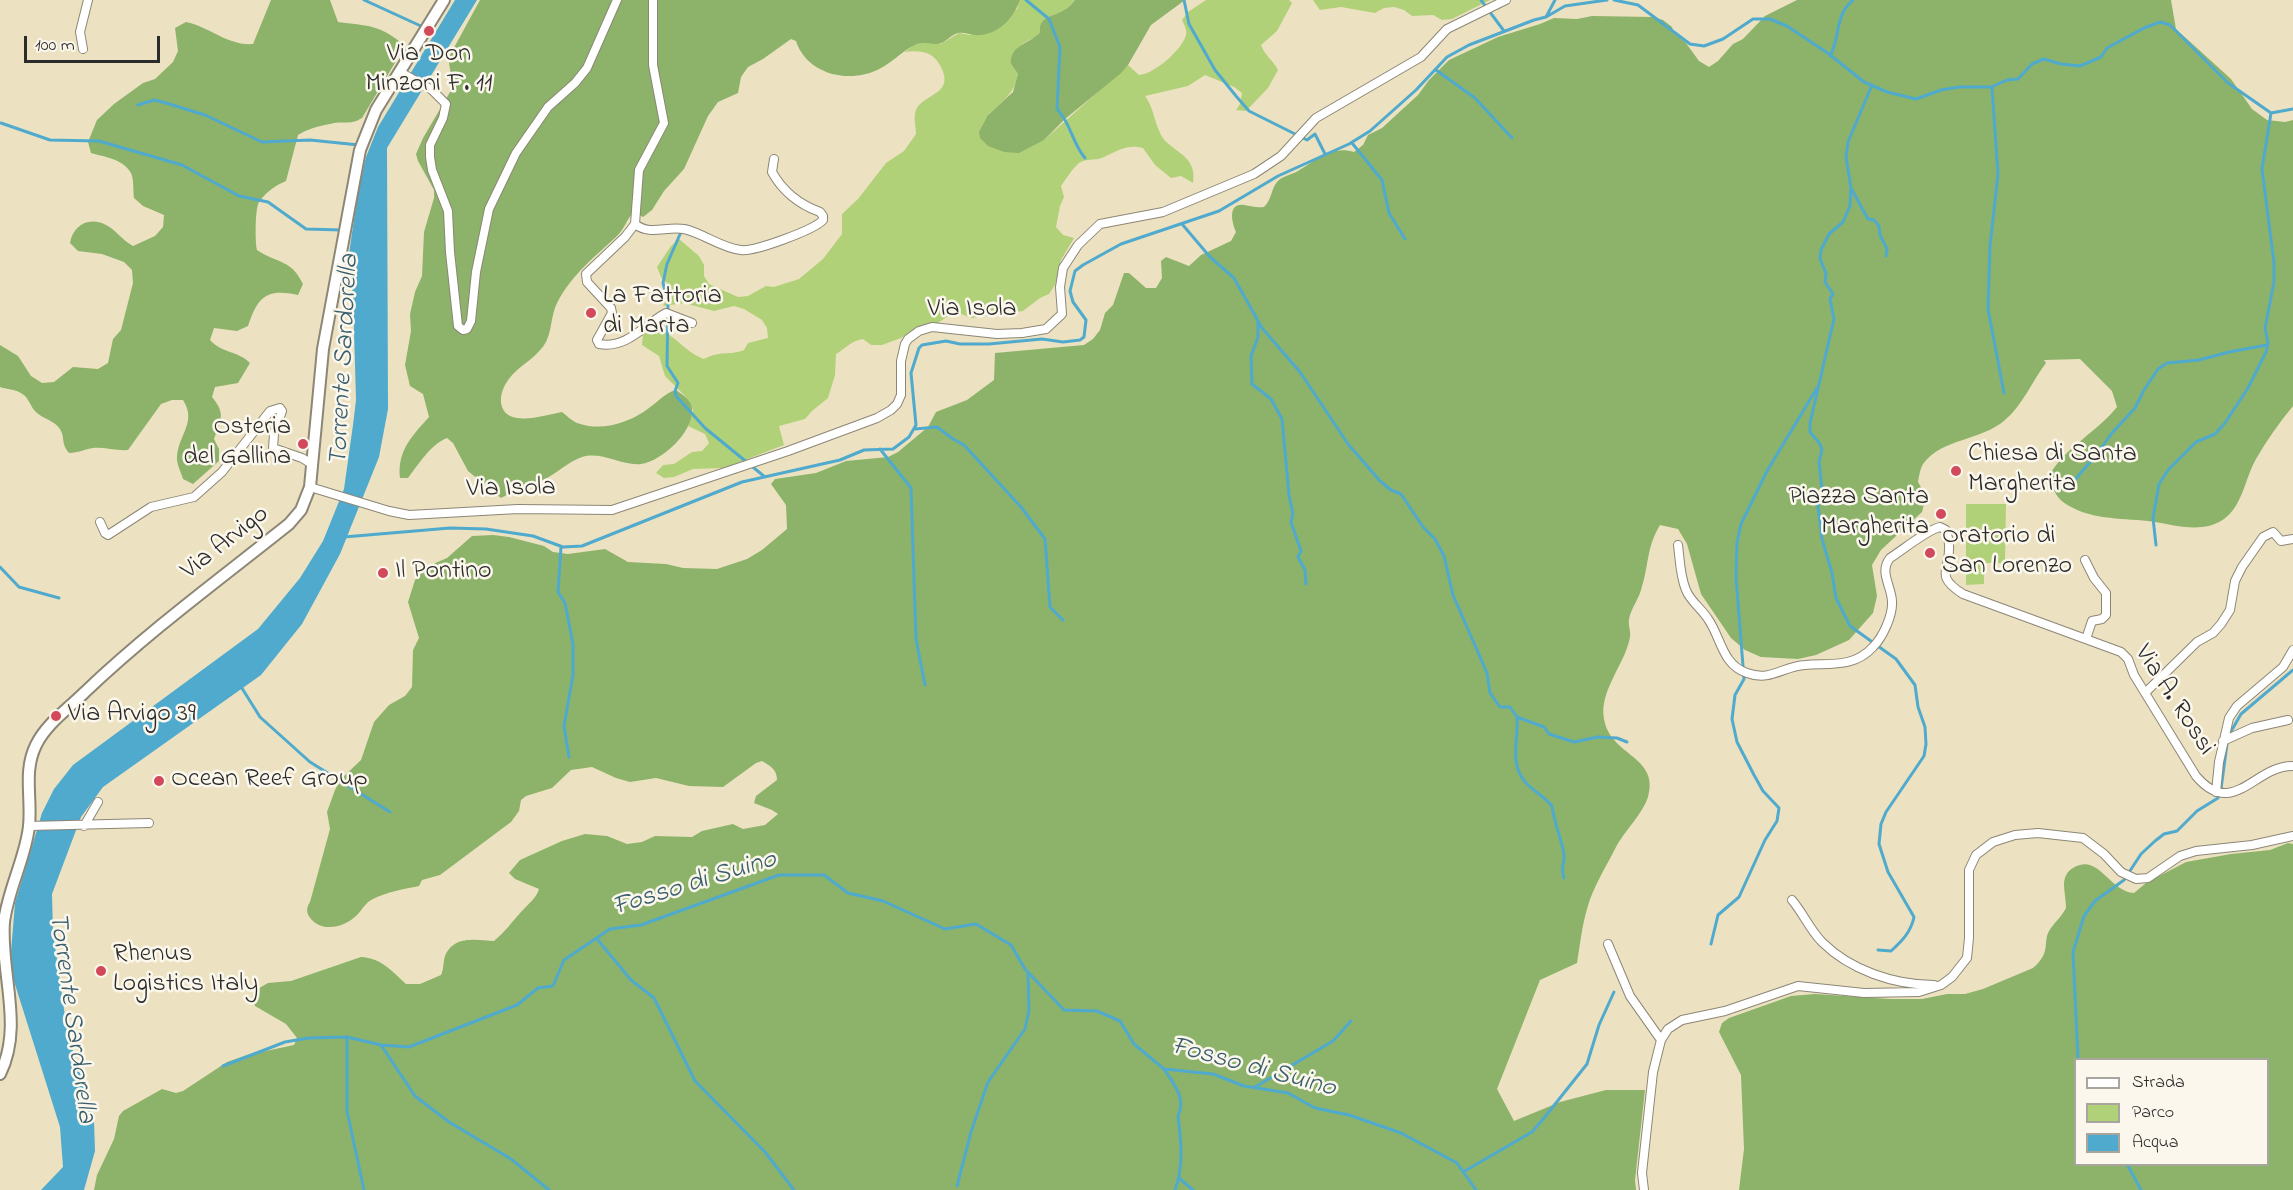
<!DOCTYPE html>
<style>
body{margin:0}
#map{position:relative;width:2293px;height:1190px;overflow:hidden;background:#ece2c1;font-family:"Indie Flower",sans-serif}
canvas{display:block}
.legend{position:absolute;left:2074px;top:1058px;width:195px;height:108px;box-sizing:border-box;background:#fbf7ec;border:2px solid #a8a59f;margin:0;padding:8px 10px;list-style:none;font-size:18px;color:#2b2b2b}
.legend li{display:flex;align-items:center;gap:12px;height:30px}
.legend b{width:30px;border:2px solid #a8a59f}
.scale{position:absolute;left:24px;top:36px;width:136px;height:27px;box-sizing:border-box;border:3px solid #2b2b2b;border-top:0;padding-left:8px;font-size:18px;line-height:21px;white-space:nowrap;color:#2b2b2b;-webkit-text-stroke:4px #fbf7ec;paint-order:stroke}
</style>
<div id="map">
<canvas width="2293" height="1190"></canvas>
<ul class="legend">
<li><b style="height:8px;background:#fff"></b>Strada</li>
<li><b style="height:16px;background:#b1d179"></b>Parco</li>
<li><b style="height:16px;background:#4faacd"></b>Acqua</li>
</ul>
<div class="scale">100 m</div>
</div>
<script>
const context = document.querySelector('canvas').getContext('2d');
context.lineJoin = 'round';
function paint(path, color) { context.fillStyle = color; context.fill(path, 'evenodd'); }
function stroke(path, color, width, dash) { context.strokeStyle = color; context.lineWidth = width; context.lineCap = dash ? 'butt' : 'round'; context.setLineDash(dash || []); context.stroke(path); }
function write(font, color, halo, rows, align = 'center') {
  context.font = font + ' "Indie Flower",sans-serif'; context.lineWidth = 5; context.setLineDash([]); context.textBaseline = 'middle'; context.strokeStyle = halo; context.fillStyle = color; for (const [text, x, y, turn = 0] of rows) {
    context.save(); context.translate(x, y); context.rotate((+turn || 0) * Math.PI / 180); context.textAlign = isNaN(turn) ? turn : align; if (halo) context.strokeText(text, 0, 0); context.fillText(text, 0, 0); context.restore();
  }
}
paint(new Path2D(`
 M1020,0H1075C1072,4 1068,8 1064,10C1053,17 1038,16 1040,32L1035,37L1022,44L1011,64L1018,74C1014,95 1003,100 988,115L999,149L1004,152L1044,140L1128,65L1139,75C1154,74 1179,52 1185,38C1188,32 1185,26 1182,20L1188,12L1206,0H1289L1292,3L1277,31L1261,45C1265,56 1273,60 1278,70L1268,88L1246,111L1236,110L1240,104L1242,93L1234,87L1205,75L1188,86L1145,96C1154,108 1154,122 1161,135C1170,152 1198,154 1193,183L1181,176L1171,178L1155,165L1143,148C1126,144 1118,151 1102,158C1095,161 1086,158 1079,163C1072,169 1066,179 1061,186L1064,197L1060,206L1056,227L1063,235L1074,238L1061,260L1055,285L1049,294L1040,298L1023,311L972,318L961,314H951L938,323L918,327L901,338L882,345H871L863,339C851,341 846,348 836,354L835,375L828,398L812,411L805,419L779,426L784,445L724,468L693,469L674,477L664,478L656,473L663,465L674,464L692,452L702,451L709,443L705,434L688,426L693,410L684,395L665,376L659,356L642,345L643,334L652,328C673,331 684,352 704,359C721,350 728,356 744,350L748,343L768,338L767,328L762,320L744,309L734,306L714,311L684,303L663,306L668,295V284L661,277L657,267L671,246L679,239L699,256L704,265V276L709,284L738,297L748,296L766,286L774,287L799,279L823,259L842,234V214L858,199L886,163L904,151L916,134C916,127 913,116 916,110C923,93 959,95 938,62C931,51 917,50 904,52L914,45L924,42L941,44L959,33L970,35L1017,9Z
 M1313,0H1490L1452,19L1442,20L1433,15L1412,16L1404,10L1394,7L1384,8L1375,13L1341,7L1320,10Z
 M1966,504H2006L2005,563H1984V584L1966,585Z`), '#b1d179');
paint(new Path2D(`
 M271,0H330L338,22C367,26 380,24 405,46L362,118C349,126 343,120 330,124C319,126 307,129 298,135L286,181C276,185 266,192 259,202C255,208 255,242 257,250C278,264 291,259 303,284L298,295C267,288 258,296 248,326L237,331L214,328L210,340C223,354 237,350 250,363L238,383L215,387L212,397C226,414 221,420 214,439L219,449V461L193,484L183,479C181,472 176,463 177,456C179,434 197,422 183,400H172L161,404L128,450C116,451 105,447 93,448C85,449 78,453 69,453C61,443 65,440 61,431C56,420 41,419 34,410C29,403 28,396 19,392C13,389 6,389 0,387V345L18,356L31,376L42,383L54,382L73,367L98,369L108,363L113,339L121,330L133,283L132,270L124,262L102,254L78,251L70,243C73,226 88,216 106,225C116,230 122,240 133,246L155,236L163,227L164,215L143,206L134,198C133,191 134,179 131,173C123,159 105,157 91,153L88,142L97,120L114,104L143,83L155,79L173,62L178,51L175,28L186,22C210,27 228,46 253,44Z
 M480,0H1020C1014,17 1000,33 981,35C973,36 965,32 958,33C950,35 946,43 938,44C930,44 923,41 915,45C903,50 893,62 881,68C851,85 807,75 796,41L791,39L763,59L748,67L741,77L738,93L718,102L708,116L684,169L664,191L652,210L643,217L634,212C627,218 625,228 618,235C596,256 572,274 557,303C551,315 552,330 546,342C538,356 524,363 513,374C506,382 500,391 501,403C505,429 545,415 562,412C566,415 572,421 577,423C602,432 629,423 649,408C659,401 665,393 676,390C683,395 693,401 692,411C692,433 662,461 641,464C621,466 602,451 582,457C569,461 556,474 543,480C529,487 514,491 501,498L468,471L453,443L447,438C431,444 418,465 408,478H400C397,451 412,436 429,417L423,394L410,386L405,365L411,331L410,314L415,292L422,276L424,232L434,198V190L418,161L416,154L423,138L453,87L449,63L450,55Z
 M1075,0H1185L1151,25L1128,65L1120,74L1065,119L1044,140L1019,153L1004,152L988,146L980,138L979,132L988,115L1013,92L1018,74L1011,64C1009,45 1030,44 1040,32C1038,16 1053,17 1064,10C1068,8 1072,4 1075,0Z
 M1797,0H2171L2176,29L2231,79L2252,109L2267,120L2285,122L2293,120V406C2279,423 2267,440 2256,459C2245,478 2243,505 2224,519C2201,535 2173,524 2148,521C2120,518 2088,520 2063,502C2054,495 2052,485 2050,474C2067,446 2097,432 2117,407L2112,391L2080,359L2044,360L2046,363C2032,381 2023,405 2005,420C1981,441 1942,438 1923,464C1920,469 1919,476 1918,482L1926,496L1922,512L1881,550L1872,565L1877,596L1873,613L1849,640L1816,655L1798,659L1761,657L1745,650L1731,638L1701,594L1687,544L1678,529L1660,525C1646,548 1649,566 1641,590C1638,600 1631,609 1629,619C1628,625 1631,632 1630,637C1625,665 1599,690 1604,719C1610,756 1660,756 1648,797C1643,813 1624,832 1616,847C1606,867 1593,887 1587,909C1582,926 1580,945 1577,963L1540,980L1497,1089L1514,1121L1560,1102L1606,1090H1645L1635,1180L1636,1190H94L97,1175L114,1139L119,1116L123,1111L162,1089L176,1093L183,1091L227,1062L247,1055L294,1045L297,1038L286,1024L255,1006L252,998L254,991L268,983L291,981L361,957C381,958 392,971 406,984H420L441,975C444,969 443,962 445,956C454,935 476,940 494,941C506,931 511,923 521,912C528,904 536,899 539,889L515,879L509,873L520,860L562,841L585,834L607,836L627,844L642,842L655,836L692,837L702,831L733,824L743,829L765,825L778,814L772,810L754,803L756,796L777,780C777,769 770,766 762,761L756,763L723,787L689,786L656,778L630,782L616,778L592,767L571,770L552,788L526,796L521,800L519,811L511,822L440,875L422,880L419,886C404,889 387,892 373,899C365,903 363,909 357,915C345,927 323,933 311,919C306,913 306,908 310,902L330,829L327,812L335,790L340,780L361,760L374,722L389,705L405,696L412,687L413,650L419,638L408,602L415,580L426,567L447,558L472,536L493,535L509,537L544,546L553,552L568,554L605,549L628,562L666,564L683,568L717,569L747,559L762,550L787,529L786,505L771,484L775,479L816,473L846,461L888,457L898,452L928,427L936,412L967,400L994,380L995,353L1084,345L1093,339L1100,330L1105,313L1113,305L1124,273H1129L1146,288H1156L1162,278L1161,261L1166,257L1189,266L1201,255L1231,241L1236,232C1232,223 1227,203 1244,205C1252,206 1256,208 1264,207C1272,199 1271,189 1277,182C1282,176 1291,175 1298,171C1315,161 1332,145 1354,152L1363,145L1368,135L1382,128L1418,95L1429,80L1449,60L1498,37L1540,24L1554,18L1577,19L1592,16L1653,17L1663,20L1672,27L1674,33L1686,43L1699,61L1709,67L1718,61L1733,44L1743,39L1765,16Z
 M2288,843L2293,844V1190H1739L1744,1149L1741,1075L1719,1032L1722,1023L1729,1018L1791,996L1815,994L1890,999H1922L1947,994H1965L1983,989L2033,968C2053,951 2041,941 2051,928C2056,921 2062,916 2066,908C2066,900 2064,892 2064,884C2064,878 2067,871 2073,868C2098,852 2109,891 2134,893L2146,883L2186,862L2231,854L2270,850ZM2076,1060H2268V1164H2076Z`), '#8cb369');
paint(new Path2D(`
 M455,0H477L387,148L388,409L379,457L340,554L302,624L261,675L103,787L81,817L52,894L53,932L68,1037L86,1087L94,1121L95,1151L84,1190H41L63,1167L60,1127L13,978L11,952L15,903L42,813L54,789L73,765L258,629L300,578L323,541L344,489L353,425L356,400L353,296L349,254L358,192L366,157L378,127Z`), '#4faacd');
stroke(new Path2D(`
 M364,0L423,27
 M1026,0L1049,19L1060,47L1057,109C1071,123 1072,143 1085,158
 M1184,0L1189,24L1215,70L1236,96L1249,111L1307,140L1315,134L1325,154
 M1481,0L1504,31
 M1614,0L1638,5L1690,44L1704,46L1723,39L1753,19H1770L1787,26L1829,54L1864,82L1887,92L1916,99L1941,90L1959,87H1991L2007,80L2018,79L2032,64L2044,59L2061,64L2080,66L2101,57L2107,48L2144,28L2160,22L2170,25L2228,83L2271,113L2293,109
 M1546,17L1555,0
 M1830,56C1841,36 1834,16 1853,0
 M1436,70L1475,98L1512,138
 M1872,85L1848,142L1846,157L1851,188L1850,206L1843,222L1829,234L1821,250L1820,259L1826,273L1825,282L1833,294L1830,299L1834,319L1810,423V432L1820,444L1822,450L1819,462L1822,490L1818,507L1822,539L1832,573L1836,598L1850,626L1896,659L1915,685L1918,707L1925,727L1926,744L1924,756L1886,812L1881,824L1879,844L1888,872L1914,917C1911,932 1902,941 1891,951L1878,950
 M1992,88L1998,174L1990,246L1988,309L2004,393
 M138,105L154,100L166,103L205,115L262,142L310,140L359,145
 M1,123L50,140L99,141L182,165L239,196L268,202L306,229L341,230
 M1352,143L1382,180L1389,213L1405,239
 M1851,188L1868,219L1874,220L1879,226L1880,235L1887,249L1886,256
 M1182,224L1210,257L1234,278L1262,328L1300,372L1348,444L1380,481L1391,490L1401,494L1423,527L1435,539L1444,556L1453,595L1487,673L1490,693L1500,707H1510L1517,717C1519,740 1508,765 1527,784C1535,792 1545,797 1552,806C1554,822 1561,838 1564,854C1565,864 1560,867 1564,878
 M681,232L667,264L663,283L668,302L667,366L678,383L675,391L676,396L705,428L765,477
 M1258,321V337L1251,356L1252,384L1271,399L1282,419L1289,495L1293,514L1291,522L1301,551L1298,557L1305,570L1306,584
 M915,429L937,427L953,439L964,445L1021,507L1045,539L1050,607L1063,620
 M880,449L911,488L916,639L925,685
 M2073,482L2097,454L2112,433L2135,408L2144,390L2158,369L2167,363L2199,360L2229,352L2267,345
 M344,537L450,528L486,529L533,536L563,547L582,546L742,482L840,460L864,450L893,449L909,437L916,425L911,373L919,348L922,345L946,341L960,344H989L1042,339L1063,342L1080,340L1084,337L1086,320L1073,302L1070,291L1075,271L1083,265L1121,244L1219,211L1278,176L1349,144L1370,131L1416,90L1447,57L1469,45L1534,20L1546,17L1565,6L1607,0
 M2156,545L2153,518L2159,484L2169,469L2196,442L2215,434L2225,423L2248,388L2266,352L2268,343L2265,328L2274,282V263L2262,169L2271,113
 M561,547L558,592L565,603L573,644V675L564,726L569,757
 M0,567L19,587L59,598
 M240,685L260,717L310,762L390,812
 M1517,717L1544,727L1549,734L1574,742L1598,737L1617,738L1627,742
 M2229,735L2241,714L2293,670
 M2221,789L2227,744
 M597,939L631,980L654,998L695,1081L765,1152L794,1190
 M1711,944L1718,915L1739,897L1765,840L1777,821L1779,808L1763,791L1754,775L1737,742L1732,719L1735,695L1744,679L1736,577L1737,543L1741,524L1767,471L1817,388
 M347,1038V1111L364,1190
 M381,1045L415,1096L449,1122L511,1159L549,1190
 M2078,1060L2073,952L2084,916L2095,901L2124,880L2141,854L2155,841L2164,834L2177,831L2197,811L2218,798
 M223,1066L285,1042L308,1038L347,1037L381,1045L409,1047L517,1005L538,988L553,986L564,960L610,929L641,925L779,875H824L848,893L883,901L945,929L976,924L1011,945L1025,969L1064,1010L1097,1011L1120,1021L1134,1044L1164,1069L1213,1074L1244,1086L1288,1093L1315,1108L1349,1115L1401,1133L1457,1163L1476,1190
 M1164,1069C1173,1083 1187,1099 1178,1116C1181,1141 1184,1166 1175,1190
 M1255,1087L1333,1041L1351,1021
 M2127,1164L2141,1190
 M1463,1172L1532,1132L1544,1118L1587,1064L1599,1025L1614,992
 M1179,1178L1193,1190
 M957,1186L971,1132L988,1082L1025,1029L1029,1011L1028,972`), '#4faacd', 3);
const minor = new Path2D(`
 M83,49L80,32L88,0
 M400,72L432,90L446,104L443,118L430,145V157L432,170L448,211L450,252L458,326L463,330L467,329L471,321L476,272L489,209L516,153L548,107L575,83L587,68L617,0
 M635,224C650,236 666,226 684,229C703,233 721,248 741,250C754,252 814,230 823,220V216L820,212C798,204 783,192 772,172L774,159
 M635,224L625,237L586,274L587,282L611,308L612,313L597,340L599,344C627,349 644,325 666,313L692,323
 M635,224L639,170L664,123L653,65V0
 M310,487L389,511L409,515L518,509L612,510L788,451L877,418L891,410L897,404L901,395V361L905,344L908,339L919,331L932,327L997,334L1022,333L1046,329L1062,314L1060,287L1063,268L1078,245L1100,224L1163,212L1254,174L1281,156L1316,118L1421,57L1447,29L1506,0
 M100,522L105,533L108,535L151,507L194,497L222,472L270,411L280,408L282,411L274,434L273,448L302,458L312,464
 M1678,545C1680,560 1680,576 1686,590C1690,601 1702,609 1708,619C1721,637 1722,665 1747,673C1771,682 1783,666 1805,665C1830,663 1854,668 1873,647C1883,637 1893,615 1892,601C1891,585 1879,572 1890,558C1904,549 1927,530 1940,527L1946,530C1947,535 1949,540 1949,545C1951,570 1933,575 1963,594L2121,652L2128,659L2134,675L2196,776C2233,820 2255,765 2293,766
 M2085,560L2094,578L2106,593V615L2102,619L2092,621L2086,639
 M2146,692L2197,642L2213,633L2221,624L2230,610L2235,581L2242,567L2263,537L2273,532L2281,541L2293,539
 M2223,741L2252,728L2288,720
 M2216,792L2219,762L2229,718L2237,706L2283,667L2293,650
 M29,826L149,823
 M84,826L98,802
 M1792,900C1803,913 1810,930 1822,942C1850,970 1894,985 1934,985
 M1608,944L1630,996L1661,1040
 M1644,1190L1642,1173L1653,1072L1661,1040L1668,1029L1682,1020L1725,1011L1798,986L1864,993L1919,992L1941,985L1952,977L1967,958L1969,938V870L1976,855L1993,842L2015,835L2038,833L2083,838L2104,854L2121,872L2136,879L2148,878L2180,856L2196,851L2252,845L2293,836`);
const secondary = new Path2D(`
 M0,1074C24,1026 0,972 4,922C8,889 26,857 29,826C32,798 23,771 36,745C46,724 69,708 85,692C149,631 220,579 289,524L301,510L310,487L323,349L360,150L376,110L444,0`);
stroke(minor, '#8c8676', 10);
stroke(secondary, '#8c8676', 14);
stroke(minor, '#fff', 8);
stroke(secondary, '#fff', 10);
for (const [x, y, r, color] of [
 [429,31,6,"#d1495b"],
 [591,313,6,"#d1495b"],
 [303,444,6,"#d1495b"],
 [1956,471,6,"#d1495b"],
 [1941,514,6,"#d1495b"],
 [1930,553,6,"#d1495b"],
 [383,573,6,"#d1495b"],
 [56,716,6,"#d1495b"],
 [159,781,6,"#d1495b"],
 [101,971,6,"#d1495b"]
]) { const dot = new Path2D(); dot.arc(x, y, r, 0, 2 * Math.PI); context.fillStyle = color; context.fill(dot); stroke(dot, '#fbf7ec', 2); }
write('26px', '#2b2b2b', '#fbf7ec', [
 ["Via Don",429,56,"center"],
 ["Minzoni F. 11",429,86,"center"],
 ["La Fattoria",603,298],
 ["di Marta",603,328],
 ["Osteria",291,429,"right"],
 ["del Gallina",291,459,"right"],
 ["Chiesa di Santa",1968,456],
 ["Margherita",1968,486],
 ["Piazza Santa",1929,499,"right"],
 ["Margherita",1929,529,"right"],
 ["Oratorio di",1942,538],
 ["San Lorenzo",1942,568],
 ["Il Pontino",395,573],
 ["Via Arvigo 39",68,716],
 ["Ocean Reef Group",171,781],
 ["Rhenus",113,956],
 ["Logistics Italy",113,986]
], 'left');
write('26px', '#2b2b2b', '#fbf7ec', [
 ["Via Isola",972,311],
 ["Via Isola",511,490,-1],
 ["Via Arvigo",226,544,-38],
 ["Via A. Rossi",2173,701,57]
]);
write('italic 27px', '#395e6c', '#fbf7ec', [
 ["Torrente Sardorella",346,360,-87],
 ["Fosso di Suino",695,885,-17],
 ["Torrente Sardorella",70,1018,82],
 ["Fosso di Suino",1253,1069,15]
]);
</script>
